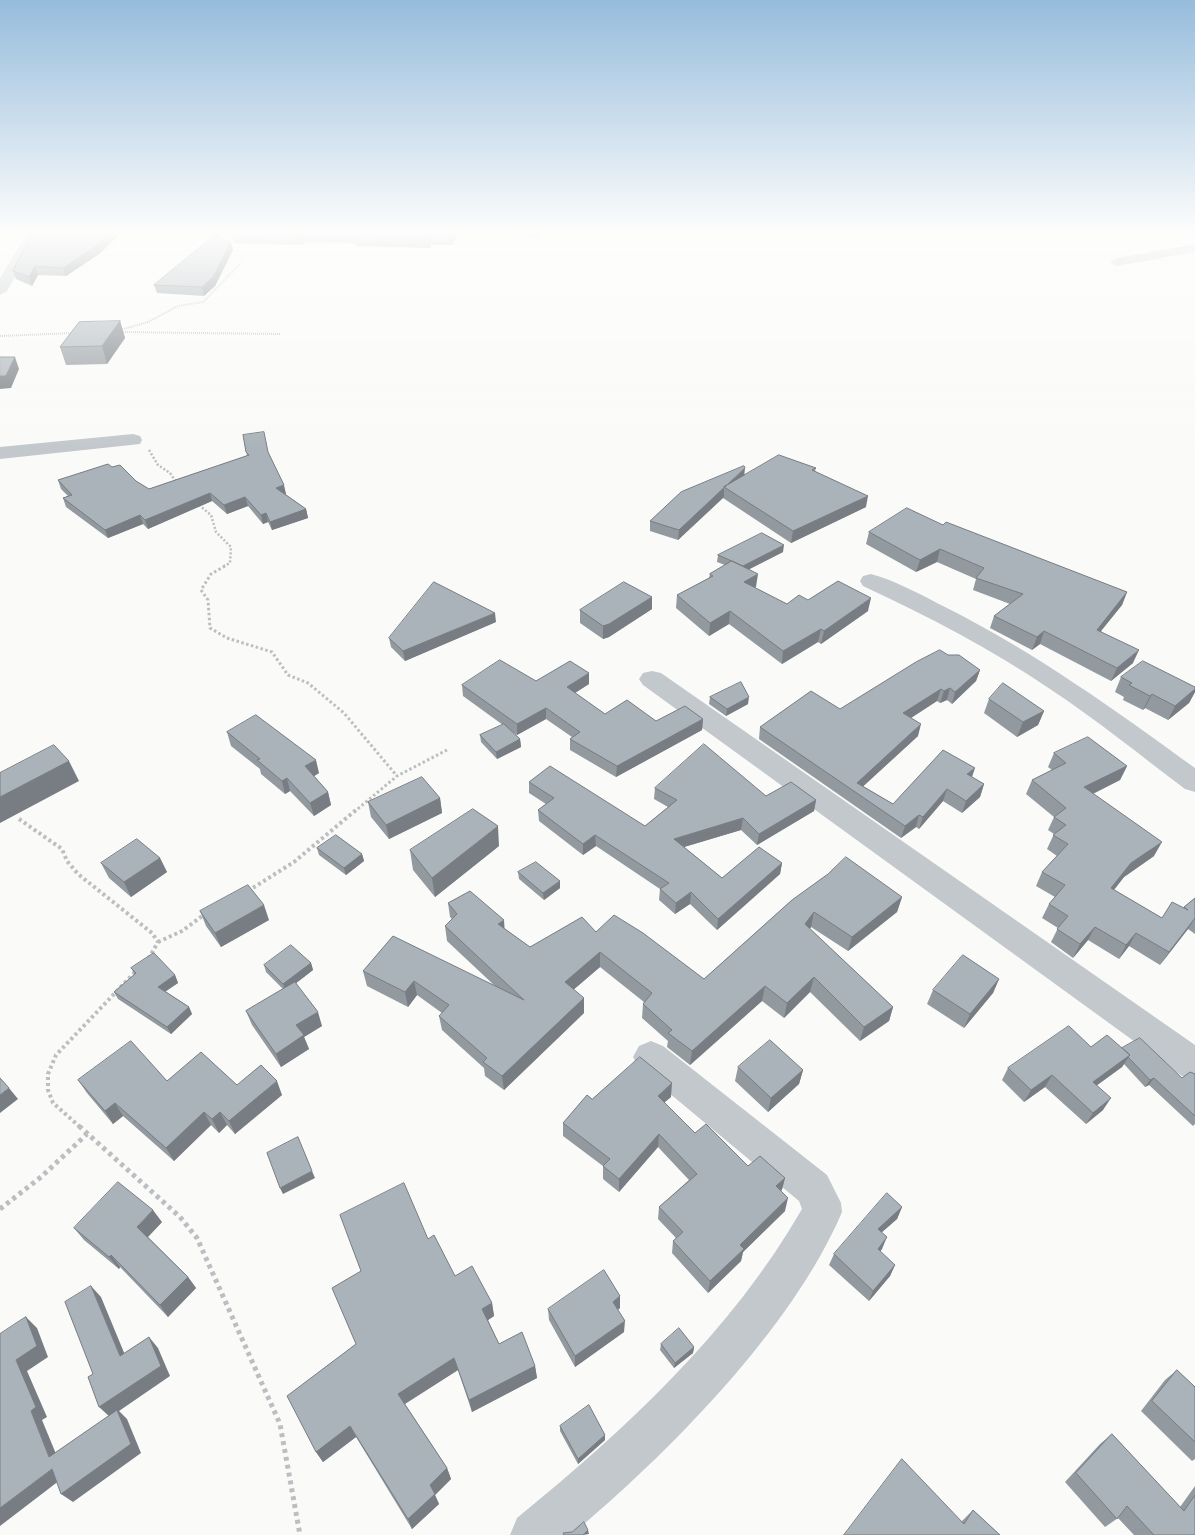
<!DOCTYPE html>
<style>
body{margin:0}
canvas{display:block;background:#fafaf8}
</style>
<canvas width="1195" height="1535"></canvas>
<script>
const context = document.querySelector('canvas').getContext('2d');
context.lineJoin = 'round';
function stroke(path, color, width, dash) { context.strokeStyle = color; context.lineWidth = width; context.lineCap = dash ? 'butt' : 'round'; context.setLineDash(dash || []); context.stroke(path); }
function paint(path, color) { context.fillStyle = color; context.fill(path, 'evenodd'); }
stroke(new Path2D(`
 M120,330L148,322L178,306L203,302L241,263
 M121,332L281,334
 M0,336L74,333`), '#bbbfc2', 2, [1, 1]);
stroke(new Path2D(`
 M149,450L158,465L170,473L177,483
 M199,505L211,515L216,532L231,547L230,563L222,567`), '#bbbfc2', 2.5, [2, 2]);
stroke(new Path2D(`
 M225,566L211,574L201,590L208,600L210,628L227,638L272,652L288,675L308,683L344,713L397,776
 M354,812L397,776L447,750`), '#bbbfc2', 3, [2.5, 2.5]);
stroke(new Path2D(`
 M19,819L62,849L67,861L78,874L152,933L158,942L149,958
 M248,891L294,862L356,810
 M158,942L182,931L205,914
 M80,1127L53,1103L48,1090V1074L56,1055L136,971`), '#bbbfc2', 4, [3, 3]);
stroke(new Path2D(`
 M79,1126L180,1217L197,1238L280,1424L300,1535
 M0,1209L41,1177L87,1134`), '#bbbfc2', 5, [4, 4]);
paint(new Path2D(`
 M28,232H41L7,291L0,295V278Z
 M1195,244V252L1117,266L1110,262L1117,258Z
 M133,434L140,436L142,440L140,444L0,459V447Z
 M871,574C897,581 923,596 947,608C1036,653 1115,710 1195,768V792L1185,789C1140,755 1097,720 1050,689C991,649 928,616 863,586L860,581L863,576Z
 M652,671L661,673L1195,1045V1081L1182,1076L643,685L639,679L643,673Z
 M651,1041L663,1046L827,1175L841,1203L842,1212C793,1328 667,1455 571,1535H510L517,1518C625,1430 732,1331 802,1209L799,1201L639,1068L633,1057L639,1046Z`), '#c3c8cc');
paint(new Path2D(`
 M231,232H459L452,245H431L430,248L356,246L355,243L305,242L302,245L234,243Z
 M505,232H548L533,238Z
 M118,236L99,254L66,276L38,275L32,286L16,279L13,271Z
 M233,250L215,286L204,296L157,293L154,285Z
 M120,321L125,338L107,364L66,365L60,347Z
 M243,435L268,453L286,494H285L306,509L308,518L272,530L268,522L263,524L248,506L227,514L212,501L148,529L143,524L108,538L66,507L63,498L68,496L61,489L58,480L112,467L149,489L247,456Z
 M816,468L815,471L866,507L791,543L723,498L724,497L678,540L650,531V521L744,475Z
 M943,525L1127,592L1122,605L1101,631L1133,663L1111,681L1040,644L1032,650L990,628L994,616L1010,604L973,590L976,579L937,562L916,572L866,544L869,532Z
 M783,552L749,569L756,587L754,588L787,604L808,600L868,611L821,644L818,642L782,664L729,624L709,636L676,608L677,595L709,578L710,574L725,565L717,562L718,555Z
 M652,609L609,637L603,639L580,623V610Z
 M496,622L405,661L391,647L389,638Z
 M948,655L980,670L976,681L952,704L947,700L940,703L937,701L911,718L918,736L863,786L893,804L972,777L984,784L980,797L962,813L943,801L919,829L916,827L901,838L759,739L760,727L840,709Z
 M1121,677L1195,687V692L1189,703L1168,720L1145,708L1143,710L1123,700L1124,697L1115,692Z
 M536,681L589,684L575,693L605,714L656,721L703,719L702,730L616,777L570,750V739L572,737L546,719L517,735L511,731L520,739L521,747L497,759L481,742L480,735L503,725L463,696L462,685Z
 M710,697L748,704L726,716L709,704Z
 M989,699L1044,711L1038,725L1017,737L984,713Z
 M227,732L319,773L314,776L328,792L331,805L314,816L290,791L285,794L261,774L260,769L231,746Z
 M1054,753L1127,766L1120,780L1093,794L1154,856L1124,877L1114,890L1162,918L1183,908L1195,898V934L1188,929L1160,965L1129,946L1119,959L1088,940L1073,958L1051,942L1058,928L1042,918L1049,904L1055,897L1036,886L1042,872L1057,856L1047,849L1054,834L1048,830L1054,817L1026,794L1032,780L1052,770L1048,767Z
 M529,782L645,826L668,807L654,799L655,788L816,800L814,811L757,845L741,830L684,847L722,878L782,863L780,874L717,930L690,904L675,914L659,900L660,889L596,846L583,855L539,821L538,810L546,804L529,793Z
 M440,798L442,813L389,839L371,817L368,802Z
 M499,846L435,897L413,870L410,850Z
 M317,848L362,854L364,861L346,875L319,855Z
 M160,858L167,872L131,897L109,878L101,863Z
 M518,872L560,881V888L544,900L519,879Z
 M902,897L897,912L848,951L811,927L810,929L893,1007L889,1021L860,1041L810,992L784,1018L762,1001L690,1065L667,1047L668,1041L642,1018L643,1004L644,1002L600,967L573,990L584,1013L504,1090L485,1076L484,1068L442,1030L439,1016L442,1013L417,995L408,1007L367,986L363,971L495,986L447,941L445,926L452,919L450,917L448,903L505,929L530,947L596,932L704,979L792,900Z
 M200,911L269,920L221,947L206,926Z
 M311,963L313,970L296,983L322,1026L304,1037L309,1049L281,1067L252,1025L246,1011L283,989L266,972L264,965Z
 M131,968L175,975L178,983L165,991L189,1007L192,1014L171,1034L118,999L114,992L135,975Z
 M999,979L993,993L964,1028L927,1004L933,990Z
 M1091,1047L1122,1048L1182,1078L1195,1074V1124L1193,1126L1149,1085L1145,1087L1124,1064L1122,1067L1097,1085L1103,1110L1086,1124L1045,1087L1024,1102L1002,1080L1008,1068Z
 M738,1067L803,1070L799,1084L768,1112L735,1081Z
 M78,1080L167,1081L237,1085L282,1095L235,1134L227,1125L219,1133L211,1125L174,1161L123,1116L113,1124L87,1093Z
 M671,1097L664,1102L695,1133L748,1166L785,1178L781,1191L785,1211L743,1252L741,1261L708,1293L672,1253L673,1241L676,1238L658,1219L659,1207L689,1180L658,1147L619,1192L603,1179V1166L563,1136V1123L592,1099Z
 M902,1207L897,1219L882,1232V1249L880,1252L895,1265L890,1276L869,1301L829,1265L834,1254Z
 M162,1222L148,1237L188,1277L196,1288L168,1317L120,1267L119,1269L84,1240L74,1228Z
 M428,1239L455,1276L492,1303L494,1316L488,1320L499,1344L535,1366L537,1378L472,1412L458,1370L405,1404L447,1468L451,1479L435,1495L439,1504L412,1529L356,1437L323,1462L316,1452L356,1344L361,1271Z
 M620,1296V1308L618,1310L624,1332L575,1367L549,1320L548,1309Z
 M661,1344L694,1347L693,1353L674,1368L660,1350Z
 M1177,1370L1195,1387V1459L1192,1461L1141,1411L1165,1380Z
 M560,1426L605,1435V1440L578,1464L560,1431Z
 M1112,1434L1180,1507L1195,1486V1535H1134L1118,1518L1105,1527L1065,1482L1100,1444Z
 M973,1510L1000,1535H844L962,1521Z`), '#929a9f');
paint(new Path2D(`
 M112,232H117L118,236L99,254L66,276L63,268Z
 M301,232H303L305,242L302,245L300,233Z
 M452,232H459L452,245L450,234Z
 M533,232H548L533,238Z
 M430,233L431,245L430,248L428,236Z
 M231,242L233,250L215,286L204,296L202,287Z
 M35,266L38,275L32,286L29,277Z
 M120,321L125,338L107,364L102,346Z
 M15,357L19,369L11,388L0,389V376Z
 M745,468L744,478L724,487V497L678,540L679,530Z
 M284,485L286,494L278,497L276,488Z
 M210,493L212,501L148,529L145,520Z
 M868,496L866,507L791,543L793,531Z
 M245,497L248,506L227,514L224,505Z
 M306,509L308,518L272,530L270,522Z
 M266,513L268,522L263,524L261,515Z
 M140,515L143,524L108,538L105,530Z
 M784,545L783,552L742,573L743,566Z
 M940,549L937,562L916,572L920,560Z
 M758,574L756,587L742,595L744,582Z
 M1127,592L1122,605L1092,642L1097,630Z
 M652,597V609L609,637L603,639V626Z
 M871,598L868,611L821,644L824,631Z
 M730,611L729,624L709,636L710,623Z
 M495,613L496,622L405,661L403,651Z
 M821,629L818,642L782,664L783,651Z
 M1044,631L1040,644L1032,650L1037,637Z
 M1139,650L1133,663L1111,681L1117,668Z
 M980,670L976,681L952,704L955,692Z
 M589,673V684L567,698V687Z
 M950,688L947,700L940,703L944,691Z
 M941,689L937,701L900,725L903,713Z
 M1195,689V692L1189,703L1168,720L1175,706Z
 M1152,694L1145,708L1143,710L1150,696Z
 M749,697L748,704L726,716L727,709Z
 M546,708V719L517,735V724Z
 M1044,711L1038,725L1017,737L1023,722Z
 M703,719L702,730L616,777L617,766Z
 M921,724L918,736L856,793L857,783Z
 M520,739L521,747L497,759L496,752Z
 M316,760L319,773L308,780L305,766Z
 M69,761L79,781L0,823V797Z
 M1127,766L1120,780L1078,801L1084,787Z
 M975,768L971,780L967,774Z
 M287,778L290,791L285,794L282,781Z
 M984,784L980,797L962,813L966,801Z
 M947,789L943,801L919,829L923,817Z
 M328,792L331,805L314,816L310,803Z
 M440,798L442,813L389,839L386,825Z
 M816,800L814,811L757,845L759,834Z
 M919,815L916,827L901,838L905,826Z
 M743,818L741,830L674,850V839Z
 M498,826L499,846L435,897L432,878Z
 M595,835L596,846L583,855V844Z
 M1162,842L1154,856L1124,877L1104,902L1111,888L1131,863Z
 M362,854L364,861L346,875L344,868Z
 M160,858L167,872L131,897L124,882Z
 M782,863L780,874L717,930L718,919Z
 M560,881V888L544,900L543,893Z
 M691,892L690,904L675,914L676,903Z
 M902,897L897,912L848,951L852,937Z
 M264,905L269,920L221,947L215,933Z
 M814,912L811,927L802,939L805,924Z
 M1195,918L1188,929L1160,965L1169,952Z
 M504,920L505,935L498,924Z
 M1095,927L1088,940L1073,958L1080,944Z
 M1136,933L1129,946L1119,959L1126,945Z
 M600,952V967L565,997V982Z
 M311,963L313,970L286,991L283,984Z
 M175,975L178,983L162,994L158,987Z
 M814,977L810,992L784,1018L787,1003Z
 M999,979L993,993L964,1028L970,1014Z
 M414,981L417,995L408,1007L405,992Z
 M765,986L762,1001L690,1065L692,1051Z
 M584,998V1013L504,1090L502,1076Z
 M189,1007L192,1014L171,1034L167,1027Z
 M893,1007L889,1021L860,1041L864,1027Z
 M318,1012L322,1026L304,1037L309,1049L281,1067L276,1054L296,1025Z
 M1130,1055L1122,1067L1085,1094L1093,1082Z
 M803,1070L799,1084L768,1112L771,1098Z
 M1052,1075L1045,1087L1024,1102L1031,1090Z
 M1154,1078L1149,1085L1145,1087L1150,1080Z
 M277,1081L282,1095L235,1134L229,1121Z
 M672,1083L671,1097L657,1109L658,1096Z
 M9,1088L18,1099L0,1113V1095Z
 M1111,1098L1103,1110L1086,1124L1093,1113Z
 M115,1103L123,1116L113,1124L105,1111Z
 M204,1112L211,1125L174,1161L166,1148Z
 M220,1112L227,1125L219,1133L212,1119Z
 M659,1134L658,1147L619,1192V1179Z
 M312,1171L315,1178L283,1194L280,1188Z
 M785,1178L782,1190L773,1198L776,1186Z
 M788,1198L785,1211L743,1252L741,1261L708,1293L710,1281L740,1245Z
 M902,1207L897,1219L873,1240L878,1229Z
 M153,1210L162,1222L146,1239L137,1227Z
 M887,1237L882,1249L873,1260L878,1249Z
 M111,1255L120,1267L119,1269L109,1257Z
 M895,1265L890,1276L869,1301L873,1291Z
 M188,1277L196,1288L168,1317L160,1305Z
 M91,1286L101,1297L130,1367L120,1356Z
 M620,1296V1308L612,1313L613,1302Z
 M492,1303L494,1316L485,1322L482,1309Z
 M26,1317L37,1328L48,1357L27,1371L47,1417L42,1420L61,1466L49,1457L31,1411L16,1360Z
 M625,1321L624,1332L575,1367V1356Z
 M149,1337L158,1348L170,1376L119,1411L127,1419L141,1453L73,1502L61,1494L110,1417L99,1407Z
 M694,1347L693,1353L674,1368L675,1363Z
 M454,1358L458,1370L403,1405L398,1394Z
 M535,1366L537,1378L472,1412L469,1400Z
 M350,1426L356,1437L323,1462L316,1452Z
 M605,1435V1440L578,1464V1459Z
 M447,1468L451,1479L435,1495L439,1504L412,1529L408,1519L430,1485Z
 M52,1469L64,1477L0,1526V1508Z
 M588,1530L589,1534L583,1535Z`), '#777d82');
const building = new Path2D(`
 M34,232H112L96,246L63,268L35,266L29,277L13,271Z
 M250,232H301L300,233Z
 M355,232H452L450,234L430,233L428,236L354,234Z
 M215,235L231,242L213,277L202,287L154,285Z
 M120,321L102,346L60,347L79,322Z
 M0,357H15L6,376H0Z
 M264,432L268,452L284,485L276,488L306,509L270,522L266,513L261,515L245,497L224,505L210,493L145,520L140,515L105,530L63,498L72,495L58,480L108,464L112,467L120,465L136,481L149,489L249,455L246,452L243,435Z
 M779,455L816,468L812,470L868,496L793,531L724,487Z
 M744,466L745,468L679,530L650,521L681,492Z
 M907,508L943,525L946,522L1127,592L1097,630L1139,650L1117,668L1044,631L1037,637L994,616L1023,594L976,578L984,568L940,549L920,560L869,532Z
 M762,533L784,545L743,566L718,555Z
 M732,561L758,574L744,582L787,604L799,595L808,600L838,581L871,598L824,631L821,629L783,651L730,611L710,623L677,595L713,576L710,574Z
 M434,582L495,613L403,651L389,638Z
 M624,582L652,597L609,624L603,626L580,610Z
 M940,650L948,655H959L980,670L955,692L950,688L944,691L941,689L903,713L921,724L857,783L893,804L943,750L975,768L967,774L984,784L966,801L947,789L923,817L919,815L905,826L760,727L811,691L840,709L916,662Z
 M500,660L536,681L570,661L589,673L567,687L605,714L627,700L656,721L685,706L703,719L617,766L570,739L580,732L546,708L517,724L462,685Z
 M1143,661L1195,687V689L1175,706L1152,694L1150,696L1129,685L1132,683L1121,677Z
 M741,682L749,697L727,709L710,697Z
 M1003,683L1044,711L1023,722L989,699Z
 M256,715L316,760L305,766L328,792L310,803L287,778L282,781L257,760L260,759L227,732Z
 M504,724L520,739L496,752L480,735Z
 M1088,737L1127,766L1084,787L1162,842L1131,863L1111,888L1162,918L1172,902L1188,910L1184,907L1195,898V918L1169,952L1136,933L1126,945L1095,927L1080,944L1057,929L1068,916L1049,904L1065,885L1042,872L1068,844L1053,835L1066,825L1054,817L1066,808L1032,780L1066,763L1054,753Z
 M704,744L766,796L791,782L816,800L759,834L743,818L674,839L722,878L759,847L782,863L718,919L691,892L676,903L660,889L669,883L595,835L583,844L538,810L554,798L529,782L550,766L645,826L677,800L655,788Z
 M54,745L69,761L0,797V773Z
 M422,777L440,798L386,825L368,802Z
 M473,809L498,826L432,878L410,850Z
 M336,835L362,854L344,868L317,848Z
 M137,839L160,858L124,882L101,863Z
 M846,857L902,897L852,937L814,912L805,924L893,1007L864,1027L814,977L787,1003L765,986L692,1051L668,1033L672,1030L643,1004L652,993L600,952L565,982L584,998L502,1076L483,1062L487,1058L439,1016L449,1005L414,981L405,992L363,971L393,936L524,1000L445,926L457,914L448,903L470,891L504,920L498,924L530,947L582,917L596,932L614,915L643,933L704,979L792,900L828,874Z
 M536,862L560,881L543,893L518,872Z
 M248,885L264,905L215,933L200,911Z
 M291,945L311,963L283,984L264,965Z
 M154,953L175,975L158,987L189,1007L167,1027L114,992L136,973L131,968Z
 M963,955L999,979L970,1014L933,990Z
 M295,982L318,1012L296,1025L304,1035L276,1054L246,1011Z
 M1069,1026L1091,1047L1107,1035L1130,1055L1093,1082L1111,1098L1093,1113L1052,1075L1031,1090L1008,1068Z
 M1140,1038L1182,1078L1190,1072L1195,1074V1116L1154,1078L1150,1080L1128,1057L1130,1055L1122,1048Z
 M770,1040L803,1070L771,1098L738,1067Z
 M131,1041L167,1081L201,1052L237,1085L261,1065L277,1081L229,1121L220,1112L212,1119L204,1112L166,1148L115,1103L105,1111L78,1080Z
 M640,1057L672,1083L658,1096L695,1133L706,1124L748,1166L760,1156L785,1178L776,1186L788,1198L740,1245L744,1249L710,1281L673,1241L683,1232L659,1207L697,1174L659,1134L619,1179L603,1166L610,1159L563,1123L587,1095L592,1099Z
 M0,1078L9,1088L0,1095Z
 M298,1137L312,1171L280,1188L267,1153Z
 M118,1182L153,1210L137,1227L188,1277L160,1305L111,1255L109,1257L74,1228Z
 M404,1183L428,1239L434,1235L455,1276L472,1266L492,1303L482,1309L499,1344L522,1332L535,1366L469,1400L454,1358L398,1394L447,1468L430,1485L435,1494L408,1519L350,1426L316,1452L287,1396L356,1344L332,1288L361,1271L340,1215Z
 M887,1193L902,1207L878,1229L887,1237L878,1249L895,1265L873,1291L834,1254Z
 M604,1270L620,1296L613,1302L625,1321L575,1356L548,1309Z
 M91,1286L120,1356L149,1337L161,1366L99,1407L88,1377L93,1374L65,1302Z
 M26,1317L37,1346L16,1360L36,1407L31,1411L49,1457L117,1410L131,1444L61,1494L52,1469L0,1508V1334Z
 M679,1328L694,1347L675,1363L661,1344Z
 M1177,1370L1195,1387V1442L1152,1401Z
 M589,1405L605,1435L578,1459L560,1426Z
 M1112,1434L1184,1511L1195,1495V1535H1154L1127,1506L1117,1519L1076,1473Z
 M902,1459L964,1524L973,1510L1000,1535H844Z
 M584,1522L588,1530L583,1535H564L563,1533L572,1532Z`);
paint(building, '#aab3b9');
stroke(building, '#777d82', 1);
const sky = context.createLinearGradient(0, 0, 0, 447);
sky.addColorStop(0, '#96bcdc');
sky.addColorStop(0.52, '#fdfdfc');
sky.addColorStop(1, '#fdfdfc00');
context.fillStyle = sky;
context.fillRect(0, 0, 1195, 447);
</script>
